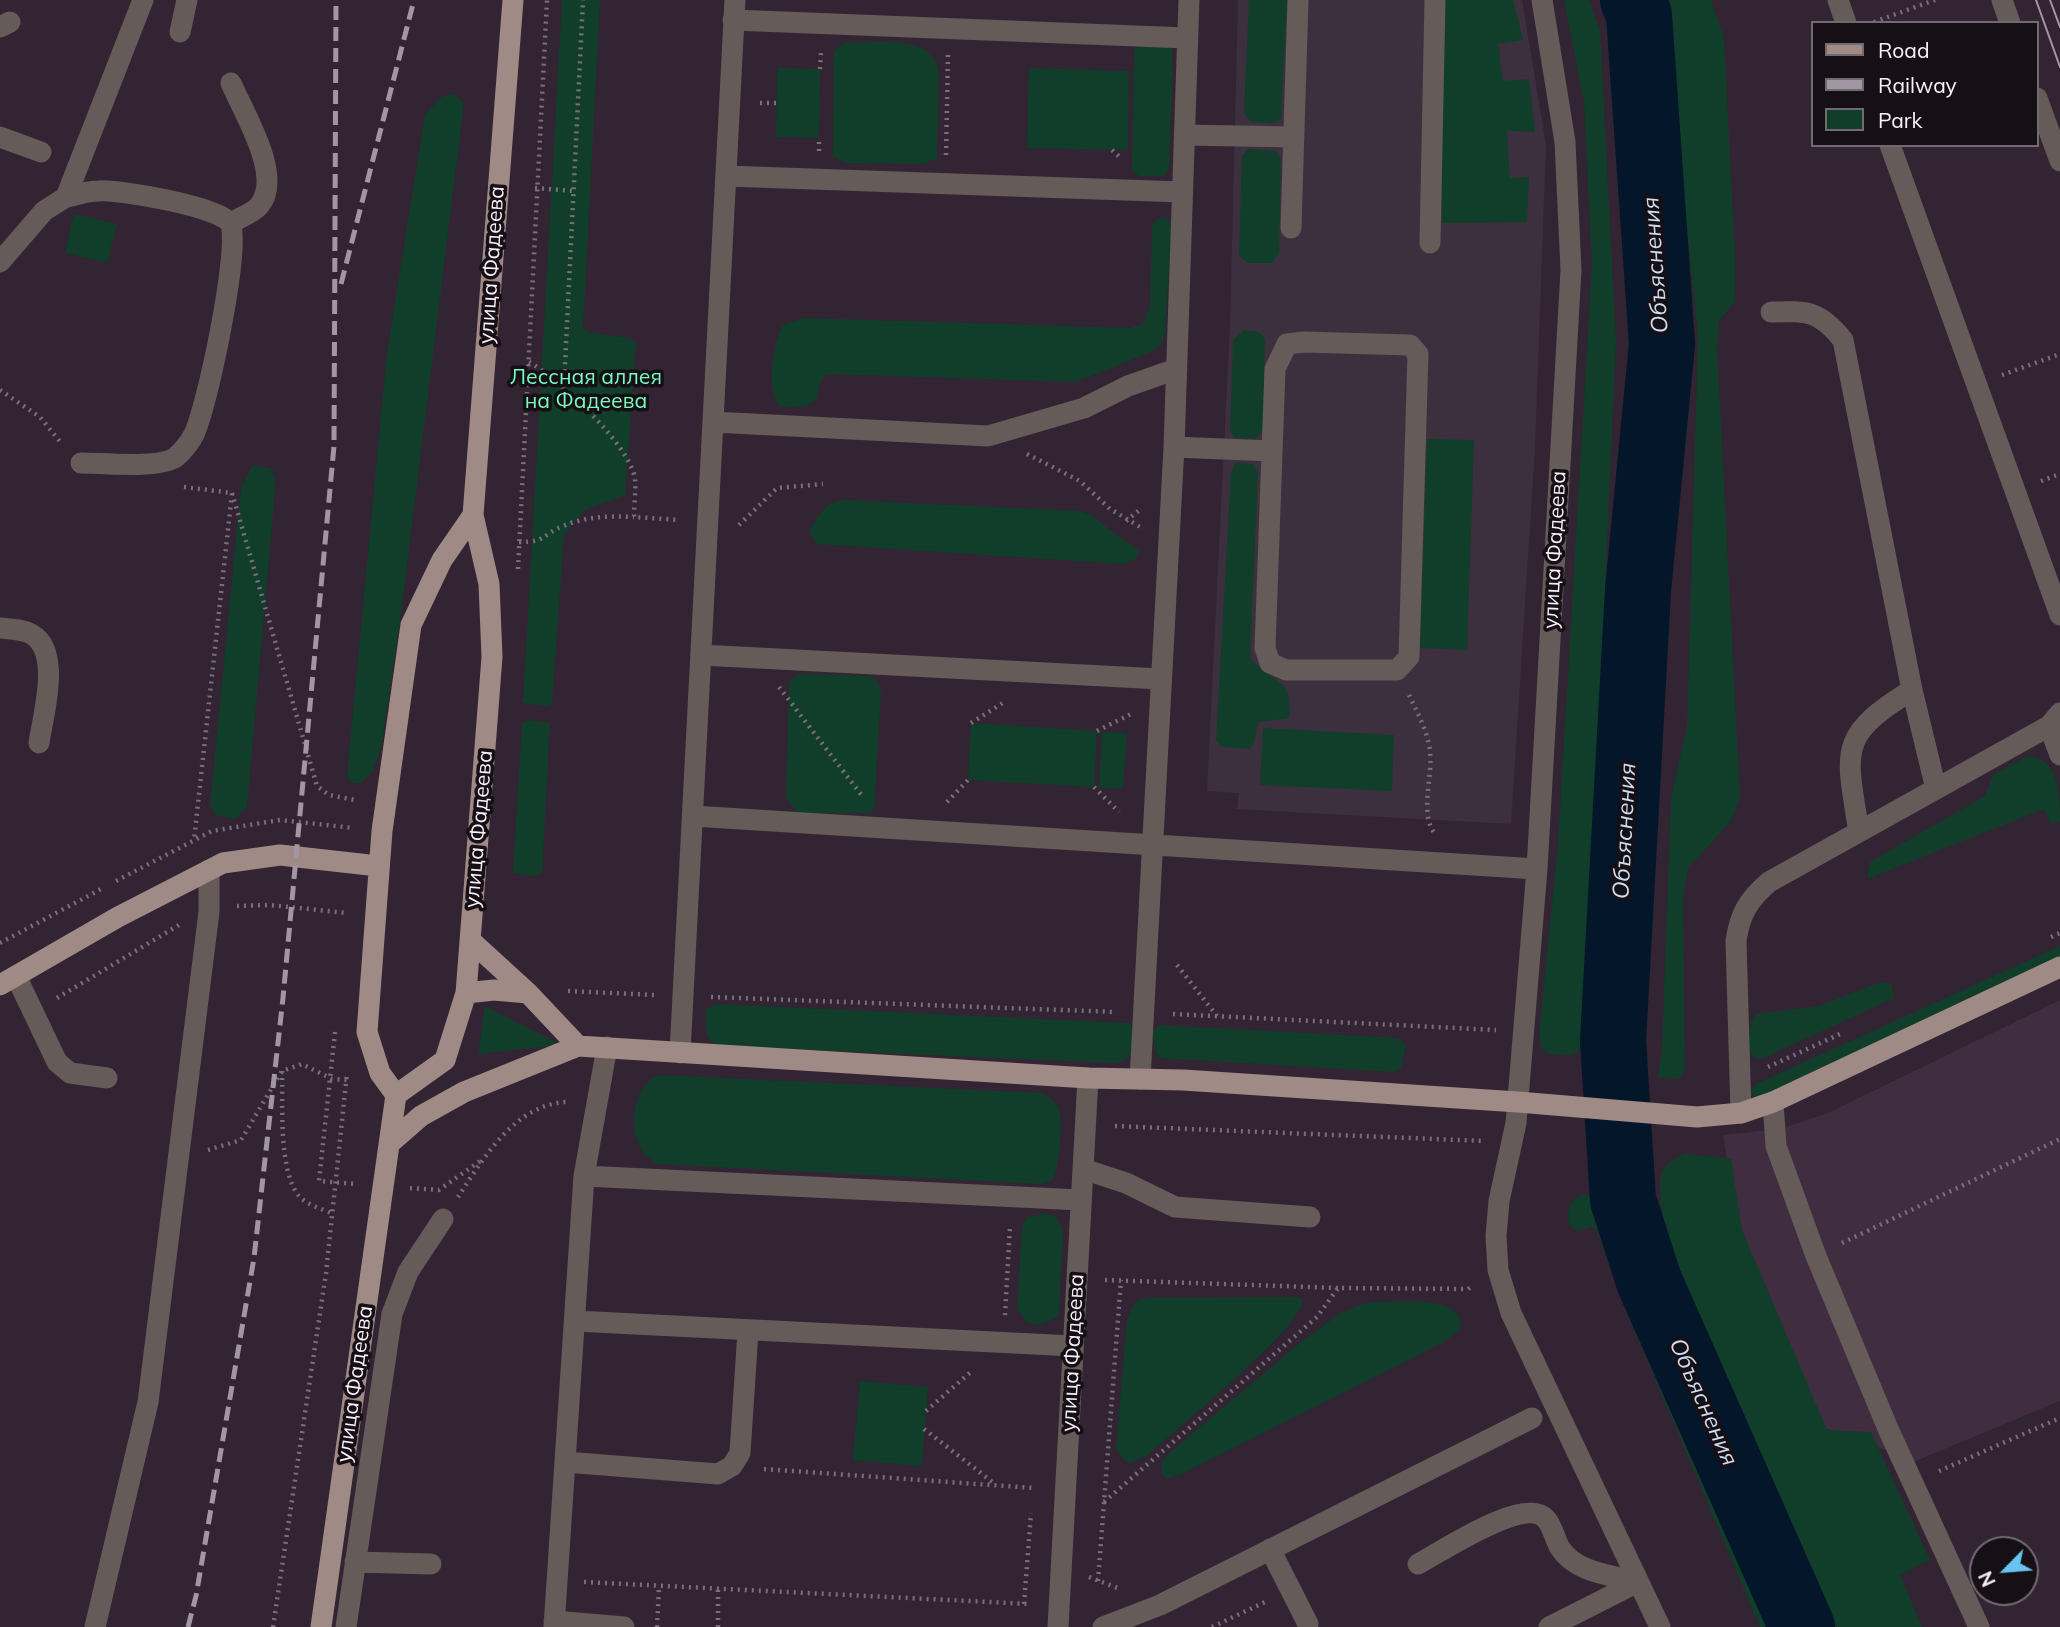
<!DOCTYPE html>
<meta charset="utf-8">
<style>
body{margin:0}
#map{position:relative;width:2060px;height:1627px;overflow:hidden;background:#322432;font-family:Mulish,sans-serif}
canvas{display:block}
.legend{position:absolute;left:1811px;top:21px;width:228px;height:126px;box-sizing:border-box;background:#161016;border:2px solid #726a71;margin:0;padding:9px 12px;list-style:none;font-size:21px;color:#fbf1fa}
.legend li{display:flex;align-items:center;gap:14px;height:35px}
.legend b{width:35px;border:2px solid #726a71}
.north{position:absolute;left:1969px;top:1536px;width:70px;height:70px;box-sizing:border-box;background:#161016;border:2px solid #726a71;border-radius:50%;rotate:245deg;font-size:19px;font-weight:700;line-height:28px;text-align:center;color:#fbf1fa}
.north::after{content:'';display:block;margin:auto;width:24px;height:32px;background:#66c4ef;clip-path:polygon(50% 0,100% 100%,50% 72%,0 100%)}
</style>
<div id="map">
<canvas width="2060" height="1627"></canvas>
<ul class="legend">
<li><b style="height:9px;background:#a08a85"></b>Road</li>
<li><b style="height:9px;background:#a296a2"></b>Railway</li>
<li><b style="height:19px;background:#113e2a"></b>Park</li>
</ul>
<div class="north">N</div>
</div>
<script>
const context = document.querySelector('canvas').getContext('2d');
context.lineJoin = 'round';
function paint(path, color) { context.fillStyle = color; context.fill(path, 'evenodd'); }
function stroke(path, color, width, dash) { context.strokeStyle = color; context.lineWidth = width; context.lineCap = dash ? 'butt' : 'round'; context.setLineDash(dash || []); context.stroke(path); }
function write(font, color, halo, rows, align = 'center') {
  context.font = font + ' Mulish,sans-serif'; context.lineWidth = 7; context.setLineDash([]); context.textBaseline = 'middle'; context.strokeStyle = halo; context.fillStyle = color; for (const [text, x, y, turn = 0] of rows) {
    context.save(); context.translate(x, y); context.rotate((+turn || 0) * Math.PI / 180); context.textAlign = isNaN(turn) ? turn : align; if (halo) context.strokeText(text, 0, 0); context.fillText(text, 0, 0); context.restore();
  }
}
paint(new Path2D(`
 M2060,1000V1401L1916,1461L1825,1428L1739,1233L1723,1135L1780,1129L1828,1113Z`), '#402d3f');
paint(new Path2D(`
 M1238,0H1522L1546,145L1535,447L1511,824L1237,809L1239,793L1207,791L1230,325Z`), '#3c303f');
paint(new Path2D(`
 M562,0H600L583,329L587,332L630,338L636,343L625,495L583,511L564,535L552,702L548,706L523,703Z
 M1249,0H1287L1281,119L1274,123L1251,122L1244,113Z
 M1441,0H1513L1523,40L1498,44L1503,81L1529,79L1535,132L1507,131L1510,178L1529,177L1527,222L1442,223Z
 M1564,0H1589L1600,31L1616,341L1585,1042L1573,1055L1548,1054L1541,1047L1539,1034L1558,844L1592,264L1584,103Z
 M1664,0H1711L1724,38L1735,255V301L1719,321L1717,347L1740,797L1731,821L1688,868L1683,896L1685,1071L1678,1079L1658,1077L1662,1050L1671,798L1687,727L1698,336Z
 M843,43C875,43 935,32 939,75L937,158L924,164L844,163L833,156L834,51Z
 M1166,43L1172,50L1173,65L1169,167L1163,176H1139L1132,171L1134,51L1139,44Z
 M777,68L820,69L819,138L776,137Z
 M1029,68L1129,71L1128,150L1027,148Z
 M452,94L463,101V111L400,622L381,748L372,773L361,783H351L347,776L387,352L425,115L441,97Z
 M1248,149L1276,151L1281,160L1279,253L1272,263H1248L1239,256L1242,156Z
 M74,214L117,224L107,263L65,253Z
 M1166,218L1172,224L1165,334L1160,346L1151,352L1076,382L827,374L821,379L816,400L806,406L780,407C765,386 773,348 783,325L803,318L1130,328L1144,323L1150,306L1152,226L1157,219Z
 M1244,330L1259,332L1265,339L1263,431L1255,439L1235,438L1230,430L1233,340Z
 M1427,439L1474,440L1467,650L1420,648Z
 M1235,463L1253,464L1258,473L1250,657C1270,685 1295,675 1289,718L1260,722C1253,731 1258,741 1250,749L1222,747L1216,741L1231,473Z
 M253,465L271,469L275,477V490L247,807L235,819L217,816L210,806L241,488Z
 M844,500L1079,511L1089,514L1139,551L1137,558L1124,564L817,544L809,532C818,516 825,502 844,500Z
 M799,674L872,676L878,683L881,693L874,809L871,813H797L786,797L789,682Z
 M528,720L550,723L542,873L534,876L513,873L522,724Z
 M971,723L1097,731L1094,787L968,780Z
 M1263,728L1394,735L1392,791L1260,785Z
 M1102,732L1127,733L1123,789L1099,788Z
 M2027,756C2060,758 2060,795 2060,822L2050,823L2044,809L1867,879L1870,862L1985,796L1993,775Z
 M2060,946V957L1760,1097L1752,1095L1750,1090L1758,1083Z
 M1881,982L1892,985L1894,998L1768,1056L1756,1059L1748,1050L1751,1021L1757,1014L1819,1006Z
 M715,1004L1128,1023L1132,1026C1132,1044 1136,1061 1114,1063L717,1046C704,1039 706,1023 706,1010Z
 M485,1006L561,1045L478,1054Z
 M1159,1025L1398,1038L1406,1046L1401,1068L1393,1072L1159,1058L1154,1048L1153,1031Z
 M660,1075L1040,1093C1050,1097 1057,1102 1060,1113C1063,1127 1059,1169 1052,1181L1042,1184L658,1164C650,1159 643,1155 639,1145C628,1123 635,1082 660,1075Z
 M1685,1154L1731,1159L1742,1230L1827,1430L1871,1432L1930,1560L1900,1575L1922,1627H1837C1794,1534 1749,1441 1709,1346C1690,1300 1659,1235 1660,1184C1660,1168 1670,1160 1685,1154Z
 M1585,1194L1601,1206L1628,1288L1775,1627H1760L1618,1291L1597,1230L1592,1227L1577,1231L1569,1225C1567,1210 1569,1199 1585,1194Z
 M1043,1213L1056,1216L1063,1231L1059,1312L1056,1318L1039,1325L1027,1323L1017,1308L1022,1226L1027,1218Z
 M1298,1297L1302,1300C1306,1325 1173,1431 1149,1454L1131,1463L1126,1462L1116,1448L1127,1320L1135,1302L1146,1298Z
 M1369,1302C1393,1303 1467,1292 1461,1329L1444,1342L1182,1474L1166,1479L1162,1474V1463L1167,1455L1301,1342L1342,1312Z
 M860,1381L928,1387L922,1466L853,1460Z`), '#113e2a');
stroke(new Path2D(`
 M1633,0L1639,15L1662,344L1638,590L1613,1040L1623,1200L1649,1281L1802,1627`), '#03162a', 66);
stroke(new Path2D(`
 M1874,22L1935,0
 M820,69L821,52
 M760,103H776
 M1112,150L1122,159
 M819,151V138
 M946,155L948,55
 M535,188L574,191
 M529,362C558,378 631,446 635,479C636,491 634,505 634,517L680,520
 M2002,375L2060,354
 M564,385L583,0
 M0,390L40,417L62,444
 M1027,454L1080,481L1110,509L1142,528
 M2041,481L2060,474
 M184,487L232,493L194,840
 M232,493L317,786L329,795L355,800
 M1126,521L1142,508
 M739,525L777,488L823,484
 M519,542C547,542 541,535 563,526C587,516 609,516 634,517
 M518,569L547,0
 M779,687L863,797
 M1409,695C1418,714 1428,732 1430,752C1433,778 1419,813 1435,834
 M971,723L1006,701
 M1097,731L1131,714
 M1094,787L1119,812
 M947,802L968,780
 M116,881L212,831L280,820L353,828
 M237,906L270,905L347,913
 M2051,937L2060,933
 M0,943L103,888
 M1177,965L1217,1016
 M568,991L654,995
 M711,997L1115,1012
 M57,998L179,925
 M1173,1014L1496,1030
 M335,1032L319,1181L356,1184
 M1768,1067L1840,1034
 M282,1071C283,1103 278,1171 299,1196C307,1205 323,1209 333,1214
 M1115,1126L1483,1141
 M208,1150L241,1140L282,1071L302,1064L332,1079L347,1080
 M410,1188L439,1190L483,1159
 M458,1197C483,1159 516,1102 569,1102
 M1842,1243L2060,1139
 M1105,1280L1338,1288
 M1005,1315L1010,1226
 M926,1411L973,1370
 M924,1429L995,1484
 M764,1469L1034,1488
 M1939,1471L2060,1418
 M1104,1502L1317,1317L1338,1288L1468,1289L1473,1285
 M1089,1577L1120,1589
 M1098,1581L1121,1280
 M584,1582L1030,1604
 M1024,1604L1031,1513
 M273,1627L326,1273L347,1073
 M657,1627L659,1588
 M718,1627V1590
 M1212,1627L1265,1602`), '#7b6f7b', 4.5, [2, 5]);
stroke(new Path2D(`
 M1542,0L1565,142L1571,270L1537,869L1516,1123L1499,1201L1496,1236L1498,1270L1511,1313L1660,1627
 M1838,0L1846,23
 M2002,0L2010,23
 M733,20L1187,38
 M0,27L10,22
 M180,32L187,0
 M2037,98L2060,161
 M1185,135L1294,137
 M0,137L41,152
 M1890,145L2060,615
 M726,176L1182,192
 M66,197C77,195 87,191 98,191C118,189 221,207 230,223C242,242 206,414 193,436C190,442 182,452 176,457C159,469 103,463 81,463
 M231,223C239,218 253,213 259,206C284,177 244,114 231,83
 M1291,228L1298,0
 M1430,243L1435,0
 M0,262L44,211L66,197L143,0
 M1771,312C1807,311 1819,310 1843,340L1912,690L1936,789
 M1304,342L1410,345L1418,354L1409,657L1397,670H1286L1270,663L1265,648L1275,369L1287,344Z
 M713,422L988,436L1084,408L1128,386L1176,369
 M1174,447L1272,451
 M0,628C8,629 19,629 27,632C64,646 43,714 39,743
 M701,655L1161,679
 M2060,713L2049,726L2060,755
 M693,816L1537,869
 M1859,832C1846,750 1837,736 1912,690
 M16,976L57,1062L70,1073L107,1078
 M680,1053L735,0
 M1140,1079L1174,447L1189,0
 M1773,1102L1776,1146L1816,1256L1889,1431L1979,1627
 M1741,1113L1736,941C1740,914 1748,900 1769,882L2049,726
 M1083,1169L1126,1183L1175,1207L1310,1217
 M584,1176L1081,1200
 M575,1321L1073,1346
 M565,1462L718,1474L732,1466L740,1453L748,1331
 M1270,1549L1308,1624
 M355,1562L431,1564
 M1418,1564C1441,1552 1525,1495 1546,1519C1553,1527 1555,1540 1560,1548C1576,1573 1611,1575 1638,1582
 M554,1621L624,1627
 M95,1627L148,1402L209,912V870
 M346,1627L392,1314L408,1272L443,1219
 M554,1627L584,1176L607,1047
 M1058,1627L1088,1078
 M1103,1627L1160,1605L1532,1418
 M1549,1627L1638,1582`), '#655b58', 21);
stroke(new Path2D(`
 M470,940L528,993L578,1046
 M0,985L118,917L223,863L280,855L378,866
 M466,993L494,990L528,993
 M396,1095L445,1060L466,993L492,657L489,584L473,515L513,0
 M396,1095L380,1073L367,1032L382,831L411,625L442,560L473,515
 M390,1143L421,1116L464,1092L578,1046L1088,1078L1183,1080L1518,1102L1697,1117L1741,1113L1773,1102L2060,967
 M321,1627L396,1095`), '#a08a85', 21);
stroke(new Path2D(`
 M2036,0L2060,67
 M2050,0L2060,27`), '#a296a2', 2);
stroke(new Path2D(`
 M341,284L414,0
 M188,1627L196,1596L254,1258L283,998L334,446L336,0`), '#a296a2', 5, [14, 7]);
write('21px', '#fbf1fa', '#161016', [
 ["улица Фадеева",492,265,-86],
 ["улица Фадеева",1555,550,-87],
 ["улица Фадеева",479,829,-85],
 ["улица Фадеева",1073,1353,-87],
 ["улица Фадеева",355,1384,-82]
]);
write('21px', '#76fec0', '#161016', [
 ["Лессная аллея",586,378],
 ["на Фадеева",586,402]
]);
write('italic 23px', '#cdddee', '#161016', [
 ["Объяснения",1656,265,-94],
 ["Объяснения",1625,831,-87],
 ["Объяснения",1703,1402,66]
]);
</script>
